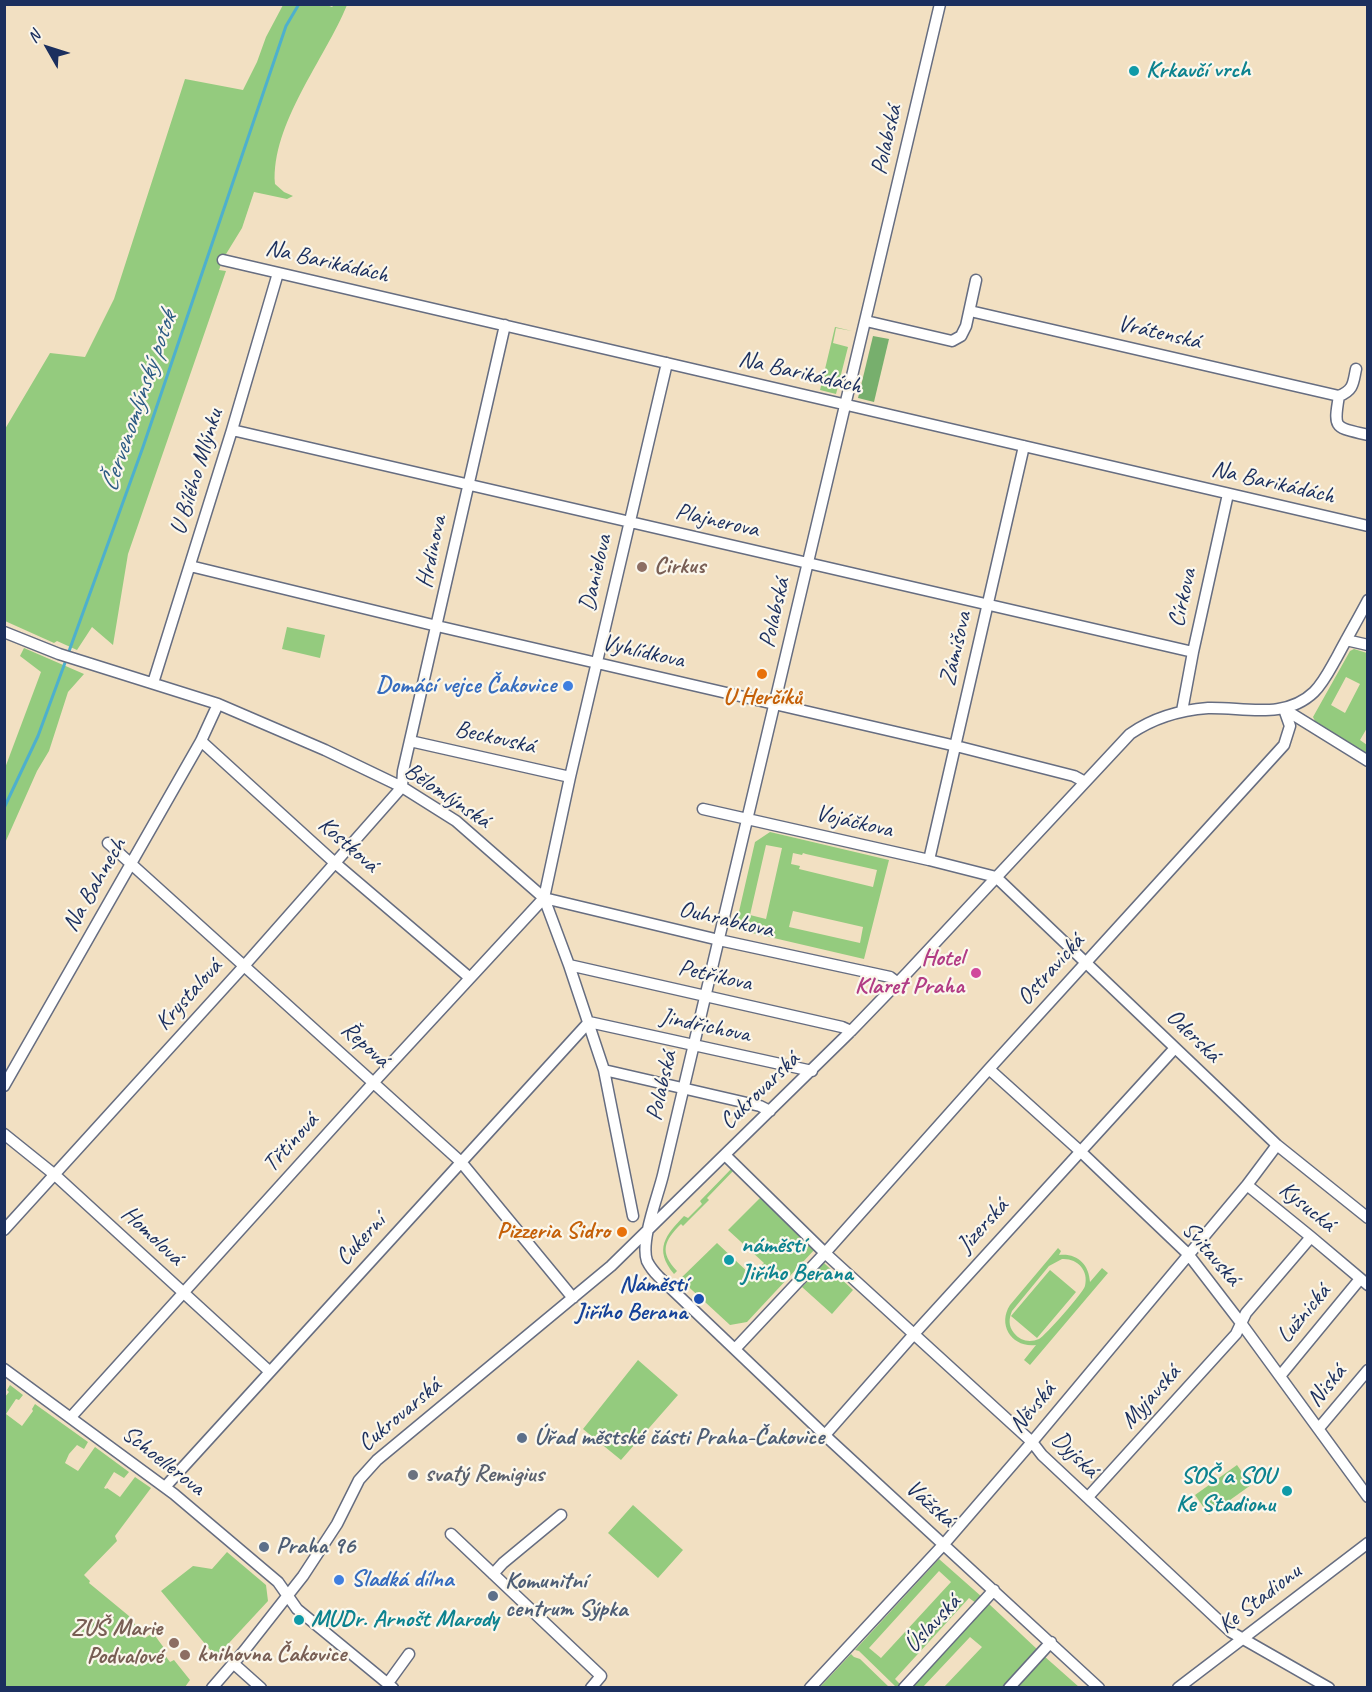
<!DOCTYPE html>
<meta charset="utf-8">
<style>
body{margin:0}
#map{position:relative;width:1372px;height:1692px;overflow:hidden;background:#f2e0c2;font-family:Caveat,sans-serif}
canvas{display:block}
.frame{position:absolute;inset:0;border:6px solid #1b2f5e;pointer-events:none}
.north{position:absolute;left:18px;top:18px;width:60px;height:60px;-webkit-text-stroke:4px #fbf7ec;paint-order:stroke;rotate:309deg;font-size:16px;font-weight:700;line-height:24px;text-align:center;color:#1b2f5e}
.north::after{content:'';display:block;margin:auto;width:21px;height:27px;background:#1b2f5e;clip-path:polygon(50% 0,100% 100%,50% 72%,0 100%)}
</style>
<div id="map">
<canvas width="1372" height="1692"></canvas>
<div class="frame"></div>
<div class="north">N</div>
</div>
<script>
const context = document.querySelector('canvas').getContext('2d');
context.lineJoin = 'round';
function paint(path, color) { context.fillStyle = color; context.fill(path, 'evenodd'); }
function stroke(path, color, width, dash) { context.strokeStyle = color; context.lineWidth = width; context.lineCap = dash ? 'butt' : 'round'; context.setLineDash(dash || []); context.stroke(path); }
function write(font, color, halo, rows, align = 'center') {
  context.font = font + ' Caveat,sans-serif'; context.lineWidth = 4.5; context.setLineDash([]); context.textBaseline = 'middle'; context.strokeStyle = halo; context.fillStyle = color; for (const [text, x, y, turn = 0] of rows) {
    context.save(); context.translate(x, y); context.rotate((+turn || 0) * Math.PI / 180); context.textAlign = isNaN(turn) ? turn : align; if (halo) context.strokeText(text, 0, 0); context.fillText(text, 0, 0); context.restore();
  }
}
paint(new Path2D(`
 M283,5H327L332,7L334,5H347C325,59 271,124 275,184L284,192L293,196L287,199L254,192L242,228L223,259L219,270L226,271L128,554L113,645L92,627L77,650L57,641L54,643L5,621V429L50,353L85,357L114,299L185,79L243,90L257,62L266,37Z
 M835,327L852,331L836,328L833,343L848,347L836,394L820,390Z
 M287,627L325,635L320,658L282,649Z
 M24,648L84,674L68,692L49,751L37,771L5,843V768L41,672L20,656Z
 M1354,649L1367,653V728L1360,740L1367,745V755L1316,723L1313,717L1350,651ZM1346,677L1360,684L1345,713L1331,705Z
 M770,832L889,860L864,959L735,929L755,842ZM766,845L782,848L766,919L750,915ZM793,853L802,855L803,853L806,854L877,870L873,887L799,869L800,866L791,864ZM793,911L863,927L860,943L789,927Z
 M733,1167L735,1169L707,1198L709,1200L683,1226L681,1224C664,1241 659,1252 677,1271L674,1274C653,1249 666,1235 684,1216L688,1218L702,1204L700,1201Z
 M761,1197L816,1248L747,1322L730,1325L680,1279L717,1243L752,1276L764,1263L728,1230Z
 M1058,1248L1061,1251L1059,1255C1077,1253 1089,1264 1090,1282L1102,1268L1108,1273L1030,1365L1024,1360L1036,1345C1012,1348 997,1325 1010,1305ZM1062,1259C1077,1258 1089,1270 1085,1286C1083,1293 1045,1336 1039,1339C1030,1343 1020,1341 1014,1333C1008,1326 1009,1318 1012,1311L1049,1266Z
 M824,1263L853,1290L832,1314L802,1287Z
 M1050,1270L1076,1292L1037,1338L1011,1316Z
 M638,1360L678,1395L621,1460L583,1429Z
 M10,1385L23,1395L19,1400L16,1399L6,1414L22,1426L33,1411L32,1409L35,1404L88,1442L84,1449L77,1445L69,1454L65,1463L78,1471L95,1447L129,1472L124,1478L114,1472L104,1488L106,1489L107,1488L120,1497L135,1477L151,1488L115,1536L117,1541L84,1575L90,1581L89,1583L129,1616L145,1638L153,1633L167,1652L164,1654L170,1662L174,1660L190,1680L185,1687H5L4,1398L9,1392L7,1390Z
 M1237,1465L1251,1485L1209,1515L1195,1495Z
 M633,1505L683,1550L658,1578L608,1533Z
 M227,1552L266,1585L268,1601L216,1657L161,1591L193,1566L212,1569Z
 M939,1559L982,1597L976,1603L969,1598L895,1679L901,1685L896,1687L859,1651L855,1650ZM939,1571L951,1582L881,1658L869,1648Z
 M988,1603L1039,1651L1004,1687H944L982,1647L970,1637L923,1687L909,1688Z
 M851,1654L854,1657L860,1659L889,1687H820Z
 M1044,1656L1079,1687L1015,1688Z`), '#94cb7e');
paint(new Path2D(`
 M873,336L889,339L874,402L858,398Z`), '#77af6d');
stroke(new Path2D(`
 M68,654L143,447L286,26L299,4
 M4,808L38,736L66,660`), '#4eb0cd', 3);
const minor = new Path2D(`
 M940,4L663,1175C658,1196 640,1241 647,1261C650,1267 654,1272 659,1277L831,1441L1099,1688
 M223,260L1368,526
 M970,311L1339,396
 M866,321L952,341L961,336L966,326L976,280
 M1356,369C1353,383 1354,390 1339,396C1333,430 1335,427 1368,435
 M232,430L1193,652
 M190,566L437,626L956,746L1074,776L1085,782
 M4,632L59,654L218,704L325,750L402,787L456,821L544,898L569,965L604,1070L633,1216
 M1346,640L1368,645
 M153,683L232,430L278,273
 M1284,709L1368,761
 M1182,711L1193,652L1228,494
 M201,741L335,863L470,978
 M410,741L570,777
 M703,809L929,860L996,877L1277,1145L1368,1218
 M108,843L461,1162L573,1298
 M929,860L1024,446
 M544,898L570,777L667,363
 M544,898L719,940L890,977L898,983
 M569,965L842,1027L851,1031
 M589,1022L812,1071
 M989,1069L1080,1151L1188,1254L1241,1323L1368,1497
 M604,1070L760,1106L770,1111
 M4,1086L201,741L218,704
 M4,1134L55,1175L269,1371
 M725,1155L825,1253L1032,1442L1042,1455L1231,1632L1329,1688
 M1247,1185L1311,1237L1368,1285
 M4,1230L244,966L402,787L403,771L505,325
 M735,1349L825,1253L989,1069L1284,745L1290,726L1284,709
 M4,1369L174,1494L278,1582L297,1609L393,1688
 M1280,1376L1360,1279
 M71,1417L374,1082L544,898
 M1319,1428L1368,1370
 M825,1435L914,1334L1175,1048
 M165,1487L589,1022
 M1088,1497L1236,1334L1246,1313L1311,1237
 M451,1534L601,1676L591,1688
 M493,1574L503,1563L561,1515
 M233,1663L261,1688
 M388,1683L409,1654
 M212,1688L244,1651L303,1576L337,1524L359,1480L377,1460L611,1266L851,1031L907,973L1130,734C1153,718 1181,710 1208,708C1244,707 1285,720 1314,692C1324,682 1330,669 1337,657C1347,638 1358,619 1368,600
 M810,1688L944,1544L1032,1442L1247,1185L1277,1145
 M904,1688L994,1590
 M1009,1688L1051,1642
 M1178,1688L1368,1543`);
stroke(minor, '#666d81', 13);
stroke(minor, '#fff', 10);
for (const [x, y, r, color] of [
 [1134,71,6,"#0f9aa8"],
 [642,567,6,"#8d6e63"],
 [762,674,6,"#e8710a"],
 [568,686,6,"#3f7fe0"],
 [976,973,6,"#d1479c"],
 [622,1232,6,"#e8710a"],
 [729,1260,6,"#0f9aa8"],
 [699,1299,6,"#1a4fb4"],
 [522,1438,6,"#5c6f8a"],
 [413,1475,6,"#6b7280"],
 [1287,1491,6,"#0f9aa8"],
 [264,1547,6,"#5c6f8a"],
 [339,1580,6,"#3f7fe0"],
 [493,1596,6,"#5c6f8a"],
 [299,1620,6,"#0f9aa8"],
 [174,1643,6,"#8d6e63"],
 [185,1655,6,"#8d6e63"]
]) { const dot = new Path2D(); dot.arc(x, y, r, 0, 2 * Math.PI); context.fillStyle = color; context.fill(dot); stroke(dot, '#fbf7ec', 2); }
write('bold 24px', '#0d838f', '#fbf7ec', [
 ["Krkavčí vrch",1146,71],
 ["náměstí",741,1246],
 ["Jiřího Berana",741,1274],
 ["SOŠ a SOU",1275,1477,"right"],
 ["Ke Stadionu",1275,1505,"right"],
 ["MUDr. Arnošt Marody",311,1620]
], 'left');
write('24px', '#1b2f5e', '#fbf7ec', [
 ["Polabská",887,140,-77],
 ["Na Barikádách",327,262,13],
 ["Vrátenská",1159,333,13],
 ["Na Barikádách",800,373,13],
 ["U Bílého Mlýnku",197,472,-73],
 ["Na Barikádách",1273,483,13],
 ["Plajnerova",717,521,13],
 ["Hrdinova",432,552,-78],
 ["Danielova",596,573,-77],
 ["Církova",1183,598,-77],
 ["Polabská",775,613,-77],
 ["Zámišova",956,649,-77],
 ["Vyhlídkova",643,652,13],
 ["Beckovská",495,738,13],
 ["Bělomlýnská",447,796,34],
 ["Vojáčkova",854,822,13],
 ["Kostková",348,845,41],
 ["Na Bahnech",95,885,-60],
 ["Ouhrabkova",726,920,13],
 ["Ostravická",1051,970,-48],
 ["Petříkova",715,976,13],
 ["Krystalová",189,995,-48],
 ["Jindřichova",705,1026,12],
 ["Oderská",1193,1036,44],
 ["Řepová",365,1045,42],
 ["Polabská",662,1086,-77],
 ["Cukrovarská",760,1091,-44],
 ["Třtinová",291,1143,-48],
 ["Kysucká",1307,1207,39],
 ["Jizerská",983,1226,-48],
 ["Homolová",152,1236,43],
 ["Cukerní",361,1240,-47],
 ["Svitavská",1211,1254,49],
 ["Lužnická",1304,1314,-50],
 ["Niská",1327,1386,-50],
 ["Myjavská",1151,1397,-48],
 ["Něvská",1033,1408,-50],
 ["Cukrovarská",400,1415,-40],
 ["Dyjská",1075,1455,45],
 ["Schoellerova",163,1461,38],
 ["Vážská",930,1504,42],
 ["Ke Stadionu",1260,1599,-38],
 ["Úslavská",933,1624,-47]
]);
write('bold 24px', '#785e54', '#fbf7ec', [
 ["Cirkus",654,567],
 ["ZUŠ Marie",162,1629,"right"],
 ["Podvalové",162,1657,"right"],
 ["knihovna Čakovice",197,1655]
], 'left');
write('bold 24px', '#366cbe', '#fbf7ec', [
 ["Domácí vejce Čakovice",556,686],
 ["Sladká dílna",351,1580,"left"]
], 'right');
write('bold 24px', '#c56008', '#fbf7ec', [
 ["U Herčíků",762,698],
 ["Pizzeria Sidro",610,1232,"right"]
]);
write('bold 24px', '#b23c85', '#fbf7ec', [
 ["Hotel",964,959],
 ["Klaret Praha",964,987]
], 'right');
write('bold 24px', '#164399', '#fbf7ec', [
 ["Náměstí",687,1285],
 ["Jiřího Berana",687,1313]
], 'right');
write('bold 24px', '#4e5e75', '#fbf7ec', [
 ["Úřad městské části Praha-Čakovice",534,1438],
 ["Praha 96",276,1547],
 ["Komunitní",505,1582],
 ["centrum Sýpka",505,1610]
], 'left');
write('bold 24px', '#5b616d', '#fbf7ec', [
 ["svatý Remigius",425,1475]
], 'left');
write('italic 26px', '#2d5c85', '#fbf7ec', [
 ["Červenomlýnský potok",139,402,-71]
]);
</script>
